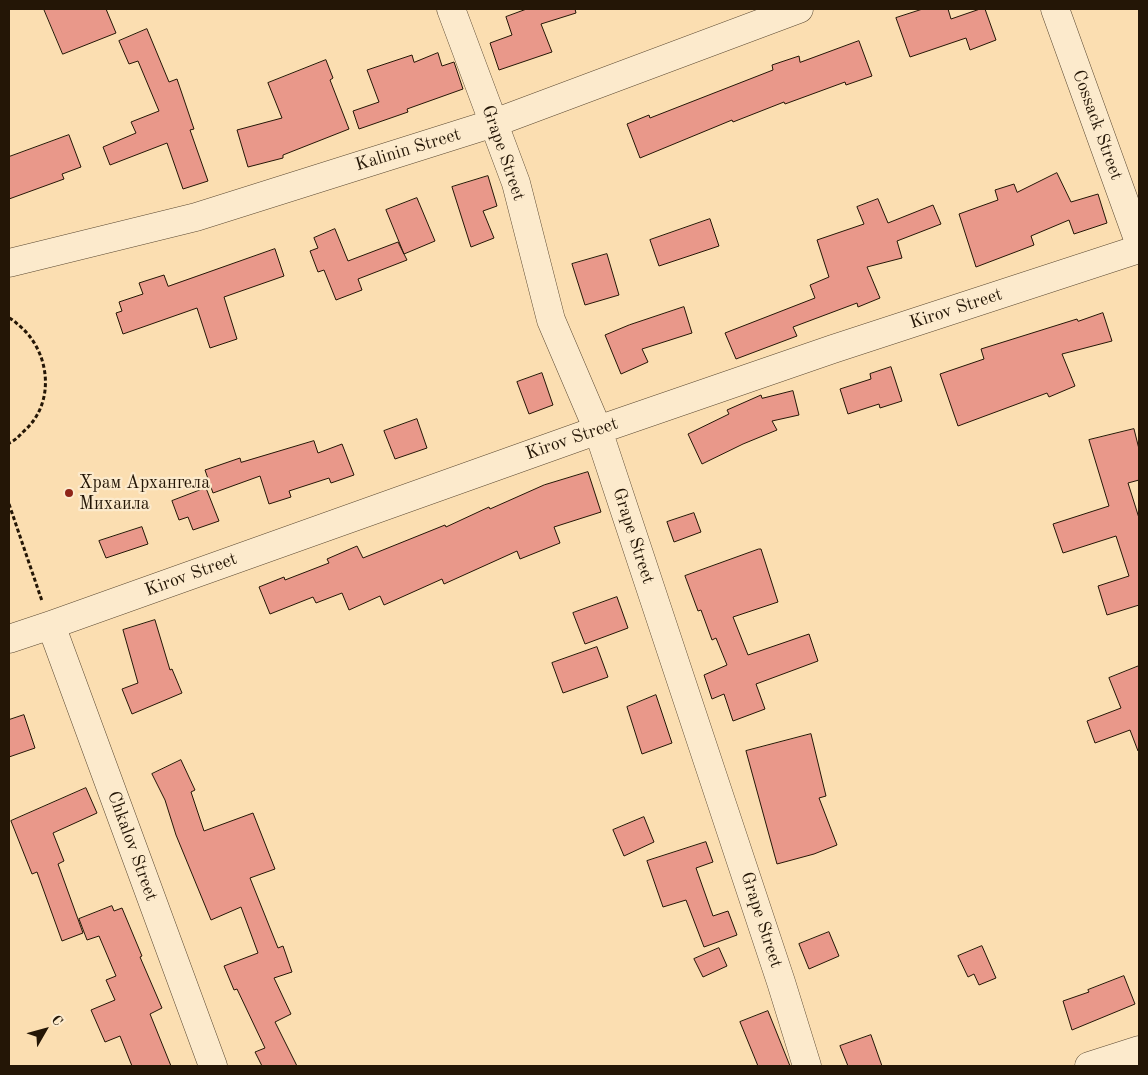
<!DOCTYPE html>
<meta charset="utf-8">
<style>
body{margin:0}
#map{position:relative;width:1148px;height:1075px;overflow:hidden;background:#fbdeb1;font-family:"Old Standard TT",serif}
canvas{display:block}
.frame{position:absolute;inset:0;border:10px solid #241606;pointer-events:none}
.north{position:absolute;left:20px;top:1005px;width:50px;height:50px;-webkit-text-stroke:4px #fceacc;paint-order:stroke;rotate:52deg;font-size:14px;font-weight:700;line-height:20px;text-align:center;color:#241606}
.north::after{content:'';display:block;margin:auto;width:18px;height:22px;background:#241606;clip-path:polygon(50% 0,100% 100%,50% 72%,0 100%)}
</style>
<div id="map">
<canvas width="1148" height="1075"></canvas>
<div class="frame"></div>
<div class="north">С</div>
</div>
<script>
const context = document.querySelector('canvas').getContext('2d');
context.lineJoin = 'round';
function paint(path, color) { context.fillStyle = color; context.fill(path, 'evenodd'); }
function stroke(path, color, width, dash) { context.strokeStyle = color; context.lineWidth = width; context.lineCap = dash ? 'butt' : 'round'; context.setLineDash(dash || []); context.stroke(path); }
function write(font, color, halo, rows, align = 'center') {
  context.font = font + ' "Old Standard TT",serif'; context.lineWidth = 4.5; context.setLineDash([]); context.textBaseline = 'middle'; context.strokeStyle = halo; context.fillStyle = color; for (const [text, x, y, turn = 0] of rows) {
    context.save(); context.translate(x, y); context.rotate((+turn || 0) * Math.PI / 180); context.textAlign = isNaN(turn) ? turn : align; if (halo) context.strokeText(text, 0, 0); context.fillText(text, 0, 0); context.restore();
  }
}
const building = new Path2D(`
 M44,9H106L116,33L63,54Z
 M527,9H575L576,13L541,24L552,52L499,70L490,43L512,35L506,17Z
 M923,9H948L951,19L980,9H985L996,40L970,50L966,38L910,57L896,18Z
 M147,29L169,82L177,79L194,129L190,130L208,181L183,189L167,143L110,165L103,147L136,133L131,122L159,111L138,61L129,64L119,41Z
 M859,41L872,76L846,85L845,82L785,104L784,102L733,122L732,120L640,158L627,124L649,115L650,118L773,70L772,65L799,56L800,62Z
 M438,53L442,66L454,62L463,89L407,109L408,112L359,129L353,111L379,102L367,70L412,55L414,62Z
 M326,60L333,78L330,80L349,129L283,155V158L248,167L237,130L282,118L268,83Z
 M69,135L81,167L62,174L64,179L9,199V157Z
 M1057,173L1071,202L1098,194L1107,223L1074,234L1069,220L1031,236L1034,245L976,267L959,214L998,200L995,190L1014,184L1017,192Z
 M488,176L497,206L483,211L494,238L471,247L452,187Z
 M417,198L435,241L404,254L386,210Z
 M878,199L888,223L933,205L941,224L897,241L902,258L867,267L880,298L858,307L857,303L793,327L797,336L736,359L725,333L815,298L810,285L829,277L817,240L864,224L857,207Z
 M710,219L719,246L659,266L650,240Z
 M335,229L348,261L398,242L407,260L358,279L362,290L336,300L324,270L318,272L310,251L318,248L314,238Z
 M275,249L284,276L224,297L237,339L210,348L197,308L123,334L116,313L122,311L119,302L143,294L139,283L164,275L168,286Z
 M607,254L619,295L585,305L572,264Z
 M684,307L692,333L642,349L648,362L621,374L605,335L629,325Z
 M1103,313L1112,341L1062,354L1075,386L1049,397L1047,393L958,426L940,374L984,359L981,349L1077,319L1078,321Z
 M891,367L902,401L880,408L879,404L848,414L840,389L871,379L870,374Z
 M542,373L553,405L529,414L517,382Z
 M793,391L799,415L772,421L777,430L743,444L702,464L688,434L729,414L727,410L761,395L762,398Z
 M417,419L427,448L395,459L384,431Z
 M1134,429L1139,449V480L1128,483L1139,518V605L1107,615L1098,586L1129,576L1116,536L1063,553L1053,524L1109,506L1089,440Z
 M314,441L318,453L342,444L354,475L331,483L329,478L289,491L291,497L269,504L260,476L213,493L205,470L240,458L241,462Z
 M588,472L601,512L554,527L560,543L520,559L517,551L444,584L442,579L384,605L380,596L349,610L342,593L316,603L313,597L270,614L259,587L284,577L285,580L329,563L327,559L357,546L363,558L445,525L446,527L489,507L490,509L544,485Z
 M206,488L219,521L193,530L188,517L179,520L172,501Z
 M694,513L701,532L674,542L667,522Z
 M142,527L148,544L106,558L99,541Z
 M759,549H761L778,602L733,617L748,655L809,634L818,661L756,684L765,709L733,721L724,694L712,699L704,675L727,665L716,638L712,640L701,610L698,611L685,576Z
 M617,597L628,628L585,644L573,613Z
 M155,620L170,670L172,669L182,693L132,714L122,689L138,683L123,630Z
 M597,647L608,677L563,693L552,663Z
 M1139,666V750L1138,751L1130,730L1095,743L1087,721L1121,708L1109,678Z
 M656,695L672,743L642,754L627,707Z
 M24,715L35,748L9,757V720Z
 M811,734L826,796L819,798L837,845L814,854L777,864L746,751Z
 M181,760L195,790L191,792L204,831L253,813L275,869L250,878L278,948L283,946L292,972L274,978L291,1014L275,1022L297,1066H262L255,1052L265,1048L237,989L234,990L224,966L258,953L241,907L211,920L176,835L165,800L152,774Z
 M86,788L97,813L53,833L64,861L58,864L83,933L62,941L37,872L32,874L11,821Z
 M644,817L654,842L624,856L613,830Z
 M706,842L713,862L696,868L713,916L728,911L737,935L704,947L686,900L663,907L647,861Z
 M112,906L114,911L122,908L142,956L140,957L162,1008L150,1014L171,1066H132L120,1036L105,1042L91,1010L115,1000L106,980L116,976L99,936L87,940L79,919Z
 M829,932L839,956L809,969L799,944Z
 M982,946L996,978L979,985L974,974L968,977L958,956Z
 M719,948L727,966L703,977L694,959Z
 M1124,976L1135,1004L1072,1030L1063,1001L1089,992L1088,990Z
 M768,1011L790,1066H758L740,1022Z
 M871,1035L882,1066H848L840,1046Z`);
paint(building, '#e9988a');
stroke(building, '#241606', 1);
const minor = new Path2D(`
 M451,9L516,183L551,320L598,430L781,982L807,1066
 M1055,9L1139,242
 M51,625L213,1066
 M9,639L51,625L598,430L833,349L1139,249
 M1089,1066L1139,1050`);
const tertiary = new Path2D(`
 M9,263L196,217L494,123L799,9`);
stroke(minor, '#5a4831', 29);
stroke(tertiary, '#5a4831', 29);
stroke(new Path2D(`
 M9,318C14,320 17,324 21,327C51,354 55,404 24,431C19,436 15,441 9,443
 M9,504L42,601`), '#241606', 3, [4, 2.5]);
stroke(minor, '#fceacc', 28);
stroke(tertiary, '#fceacc', 28);
for (const [x, y, r, color] of [
 [69,493,5,"#8f2418"]
]) { const dot = new Path2D(); dot.arc(x, y, r, 0, 2 * Math.PI); context.fillStyle = color; context.fill(dot); stroke(dot, '#fceacc', 2); }
write('18px', '#241606', '#fceacc', [
 ["Cossack Street",1097,125,70],
 ["Kalinin Street",408,150,-17],
 ["Grape Street",503,153,71],
 ["Kirov Street",956,309,-18],
 ["Kirov Street",572,439,-19],
 ["Grape Street",633,536,72],
 ["Kirov Street",191,575,-20],
 ["Chkalov Street",132,846,70],
 ["Grape Street",761,920,72]
]);
write('18px', '#241606', '#fceacc', [
 ["Храм Архангела",79,483],
 ["Михаила",79,504]
], 'left');
</script>
